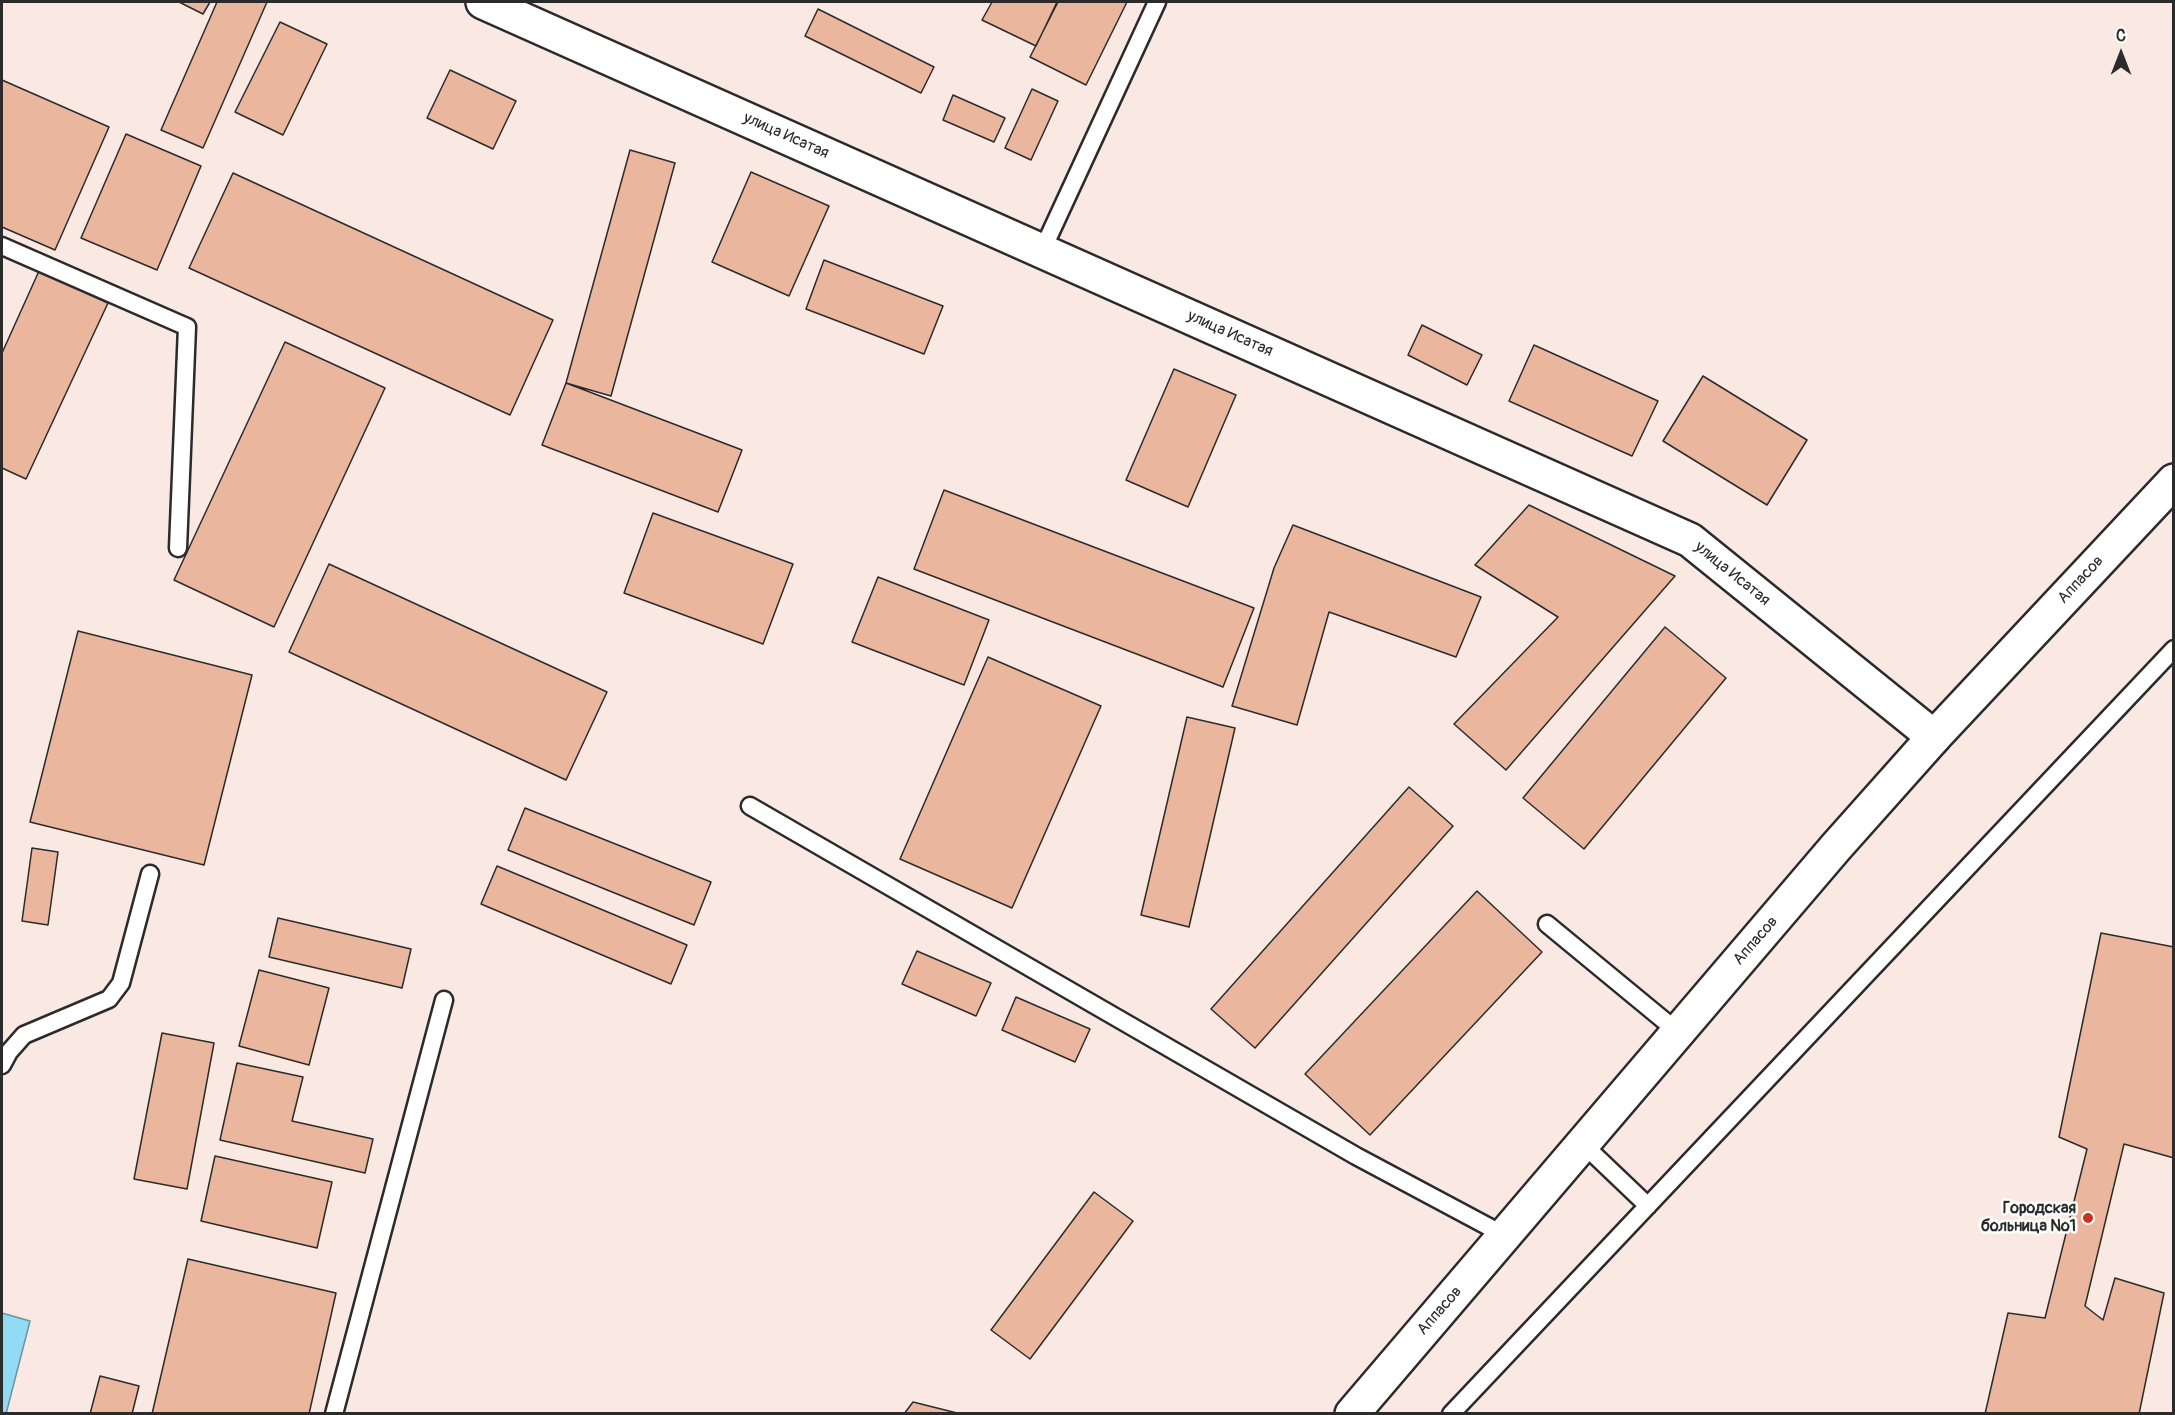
<!DOCTYPE html>
<meta charset="utf-8">
<style>
body{margin:0}
#map{position:relative;width:2175px;height:1415px;overflow:hidden;background:#f9e9e2;font-family:Pangolin,sans-serif}
canvas{display:block}
.frame{position:absolute;inset:0;border:3px solid #2b2b2b;pointer-events:none}
.north{position:absolute;left:2091px;top:24px;width:60px;height:60px;-webkit-text-stroke:4px #fff;paint-order:stroke;rotate:0deg;font-size:16px;font-weight:700;line-height:24px;text-align:center;color:#2b2b2b}
.north::after{content:'';display:block;margin:auto;width:21px;height:27px;background:#2b2b2b;clip-path:polygon(50% 0,100% 100%,50% 72%,0 100%)}
</style>
<div id="map">
<canvas width="2175" height="1415"></canvas>
<div class="frame"></div>
<div class="north">С</div>
</div>
<script>
const context = document.querySelector('canvas').getContext('2d');
context.lineJoin = 'round';
function paint(path, color) { context.fillStyle = color; context.fill(path, 'evenodd'); }
function stroke(path, color, width, dash) { context.strokeStyle = color; context.lineWidth = width; context.lineCap = dash ? 'butt' : 'round'; context.setLineDash(dash || []); context.stroke(path); }
function write(font, color, halo, rows, align = 'center') {
  context.font = font + ' Pangolin,sans-serif'; context.lineWidth = 5; context.setLineDash([]); context.textBaseline = 'middle'; context.strokeStyle = halo; context.fillStyle = color; for (const [text, x, y, turn = 0] of rows) {
    context.save(); context.translate(x, y); context.rotate((+turn || 0) * Math.PI / 180); context.textAlign = isNaN(turn) ? turn : align; if (halo) context.strokeText(text, 0, 0); context.fillText(text, 0, 0); context.restore();
  }
}
const water = new Path2D(`
 M2,1313L30,1321L6,1414L2,1413Z`);
paint(water, '#93daf5');
stroke(water, '#6994a4', 1.5);
const building = new Path2D(`
 M179,2H210L203,14Z
 M217,2H267L203,148L161,130Z
 M992,2H1057L1036,46L982,20Z
 M1058,2H1127L1086,85L1030,57Z
 M818,9L934,67L921,93L805,36Z
 M280,22L327,44L283,135L235,112Z
 M450,70L516,101L493,149L427,118Z
 M2,80L109,127L55,250L2,227Z
 M1032,89L1058,101L1031,160L1005,148Z
 M953,95L1005,118L994,142L943,120Z
 M126,134L201,166L157,270L81,238Z
 M630,150L675,163L611,396L566,383Z
 M751,172L829,206L789,296L712,262Z
 M233,173L553,320L510,415L189,268Z
 M824,260L943,306L924,354L806,309Z
 M39,271L108,303L26,479L2,468V353Z
 M1422,325L1482,355L1467,385L1408,355Z
 M285,342L385,388L274,627L174,580Z
 M1534,345L1658,401L1632,456L1509,401Z
 M1174,369L1236,395L1188,507L1126,480Z
 M1703,376L1807,440L1767,505L1663,441Z
 M566,383L742,450L718,512L542,445Z
 M944,490L1254,608L1223,687L914,569Z
 M1529,505L1675,576L1506,770L1454,724L1558,617L1475,565Z
 M653,513L793,564L763,644L624,593Z
 M1293,525L1481,597L1456,657L1329,612L1297,725L1232,706L1274,568Z
 M329,564L607,692L566,780L289,652Z
 M878,577L989,620L964,685L852,642Z
 M1665,627L1726,678L1584,849L1523,798Z
 M78,631L252,675L204,865L30,822Z
 M988,657L1101,706L1012,908L900,859Z
 M1187,717L1235,728L1189,927L1141,915Z
 M1409,787L1453,826L1255,1048L1211,1009Z
 M525,808L711,882L694,925L508,850Z
 M32,848L58,852L48,925L22,921Z
 M497,866L687,945L671,984L481,904Z
 M1477,891L1542,952L1370,1135L1305,1074Z
 M278,918L411,949L402,988L269,957Z
 M2101,933L2174,947V1158L2124,1144L2085,1306L2103,1320L2115,1278L2164,1293L2139,1414H1985L2008,1313L2045,1318L2087,1149L2059,1137Z
 M917,951L991,983L976,1016L902,984Z
 M259,970L329,988L309,1065L239,1046Z
 M1016,997L1090,1029L1075,1062L1002,1030Z
 M162,1033L214,1043L187,1189L134,1179Z
 M237,1063L303,1077L292,1121L373,1139L365,1173L220,1140Z
 M215,1156L332,1182L317,1248L201,1221Z
 M1094,1192L1133,1221L1030,1359L991,1330Z
 M188,1259L336,1293L309,1414H152Z
 M100,1376L139,1386L132,1414H90Z
 M913,1402L961,1414H904Z`);
paint(building, '#ebb69e');
stroke(building, '#2b2b2b', 1.5);
const lane = new Path2D(`
 M2,246L187,327L178,548
 M1042,251L1157,2
 M750,806L1356,1156L1504,1235
 M1547,924L1678,1032
 M2,1065L9,1052L24,1035L109,999L121,983L150,874
 M1583,1144L1648,1206
 M334,1414L444,1000
 M1451,1414L2174,649`);
const street = new Path2D(`
 M483,2L1690,540L1934,737`);
const secondary = new Path2D(`
 M1352,1414L1836,847L1934,737L2174,481`);
stroke(lane, '#2b2b2b', 21);
stroke(street, '#2b2b2b', 38);
stroke(secondary, '#2b2b2b', 38);
stroke(lane, '#fff', 16);
stroke(street, '#fff', 33);
stroke(secondary, '#fff', 33);
for (const [x, y, r, color] of [
 [2088,1218,6,"#c8321e"]
]) { const dot = new Path2D(); dot.arc(x, y, r, 0, 2 * Math.PI); context.fillStyle = color; context.fill(dot); stroke(dot, '#fff', 2); }
write('16px', '#2b2b2b', '#fff', [
 ["улица Исатая",786,136,24],
 ["улица Исатая",1230,334,24],
 ["улица Исатая",1732,574,39],
 ["Аппасов",2081,580,-47],
 ["Аппасов",1756,941,-49],
 ["Аппасов",1440,1311,-49]
]);
write('bold 16px', '#2b2b2b', '#fff', [
 ["Городская",2076,1209],
 ["больница №1",2076,1227]
], 'right');
</script>
